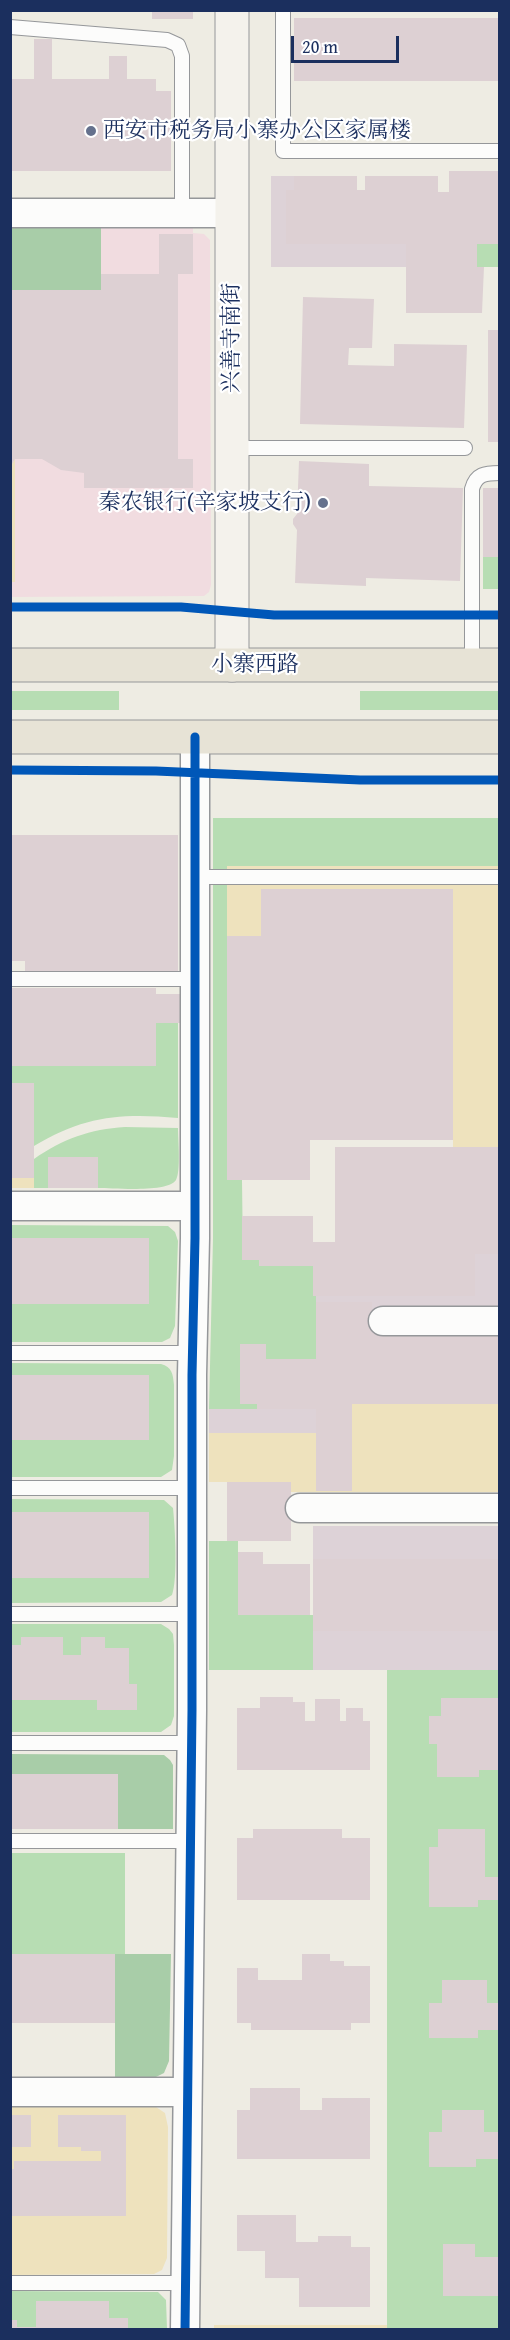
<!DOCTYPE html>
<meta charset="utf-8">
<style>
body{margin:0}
#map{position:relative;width:510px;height:2340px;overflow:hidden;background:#eeece3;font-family:"Gentium Book Plus",serif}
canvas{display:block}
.frame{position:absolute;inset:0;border:12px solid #1b2f5e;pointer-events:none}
.scale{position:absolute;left:291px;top:36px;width:108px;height:27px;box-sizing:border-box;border:3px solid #1b2f5e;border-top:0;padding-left:8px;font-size:18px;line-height:21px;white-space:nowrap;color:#1b2f5e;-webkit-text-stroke:4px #fff;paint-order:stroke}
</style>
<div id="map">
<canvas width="510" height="2340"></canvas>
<div class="frame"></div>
<div class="scale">20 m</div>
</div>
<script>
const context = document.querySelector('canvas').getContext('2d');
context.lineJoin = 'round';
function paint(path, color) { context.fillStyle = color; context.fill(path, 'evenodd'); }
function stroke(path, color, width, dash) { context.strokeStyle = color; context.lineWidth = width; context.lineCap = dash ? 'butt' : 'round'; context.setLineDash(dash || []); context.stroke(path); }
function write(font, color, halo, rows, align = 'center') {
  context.font = font + ' "Gentium Book Plus","Noto Serif SC",serif'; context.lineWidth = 4.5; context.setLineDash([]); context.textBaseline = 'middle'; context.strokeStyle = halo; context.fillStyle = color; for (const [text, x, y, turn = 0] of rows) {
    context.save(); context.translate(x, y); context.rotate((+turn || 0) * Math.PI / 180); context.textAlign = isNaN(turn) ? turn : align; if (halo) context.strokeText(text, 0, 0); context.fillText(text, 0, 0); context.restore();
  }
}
paint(new Path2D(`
 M10,223H193V233L204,234L210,240L211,585L209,592L204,596L11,597Z`), '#f1dce0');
paint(new Path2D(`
 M271,176H294V190H286V244H406V267H271Z
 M475,1254H499V1333H372V1302H316V1296Z
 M209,1409H316V1433H209Z
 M313,1526H499V1559H313Z
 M313,1631H499V1670H313Z`), '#ddd2d7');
paint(new Path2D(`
 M477,244H499V267H477Z
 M483,557H499V589H483Z
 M11,691H119V710H11Z
 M360,691H499V710H360Z
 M213,818H499V866H227V1179L242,1180L243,1260H259V1266H313L316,1296V1359H266V1344H241L240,1404H257V1409H209L213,1238Z
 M156,1023H178V1118C121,1113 84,1116 34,1146V1083H11L10,1066Z
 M125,1127L178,1128C178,1140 181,1171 176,1180C168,1193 114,1188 98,1188V1157H49L48,1188H34V1159C63,1139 90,1129 125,1127Z
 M11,1225L168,1226L175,1232L178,1241L175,1326L170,1338L162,1342H11L10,1304H149L11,1238Z
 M11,1363L161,1364C172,1367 173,1374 174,1385V1456L172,1470L161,1477H11L10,1440H149L148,1375H11Z
 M11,1499L164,1500L173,1508C175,1527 178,1579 172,1595L161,1602L11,1603Z
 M209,1541H238V1615H313V1670H209Z
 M10,1624H161L169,1629L173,1634L174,1645V1716L171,1725L161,1732H11V1700L137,1684H129L105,1648L104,1637H81V1655H63V1637H21V1645H11Z
 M387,1670H499V1698H442L441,1716L429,1717V1744H437V1777H478L479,1770H499V1877H485V1830L438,1829V1847H429V1906L478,1907V1900H499V2003H429V2038H477L478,2030H499V2132H484V2110H442V2132H429V2167H475L476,2159H499V2257H475L474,2244H443V2296H499V2329H387Z
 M10,1853H125V1954H11Z
 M10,2291L158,2292L166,2300L167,2329H128L109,2318V2301L36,2327H17L16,2320H11Z`), '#b7ddb3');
paint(new Path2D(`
 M10,223H101V290H11Z
 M10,1754L164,1755L170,1760L173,1765V1829H118V1774H11Z
 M115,1954H171L169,2061L164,2073L156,2077H115Z`), '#a8cda8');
paint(new Path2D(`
 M15,459V582H11L10,467Z
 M227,866H499V1147H453V889H261V936H227Z
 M10,1178H34V1188H11Z
 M352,1404H499V1492H291V1482H209V1433H316L352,1491Z
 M10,2107H156L165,2113L168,2127L167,2258L162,2270L154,2274L11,2275V2216H126V2115H58V2147H81V2151H101V2161H14V2169H11V2147H31V2115H11Z
 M214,2325H387V2329L214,2330Z`), '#eee2bd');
paint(new Path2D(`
 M152,10H193V19H152Z
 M294,18H500V81H294Z
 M34,39H52V79H109V56H127V79H156V91H171V171H10V79H34Z
 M449,171H500V244H477V267H484L482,313H406V244H286V190H294V176H357V190H365V176H438V192H449Z
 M159,234H193V274H178V459H193V488H84V473L61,470L42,459H15L10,467V290H101V274H159Z
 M303,297L374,299L372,348H349L348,365L394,366V344L467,345L464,428L300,424Z
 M488,330H500V442H488Z
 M299,461L369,464V486L463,488L460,581L366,578V586L295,583L297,530L293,524V519L297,514Z
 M483,488H500V557H483Z
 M10,835H178V971H25V961H10Z
 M261,889H453V1140H310V1180H227V936H261Z
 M10,988H156V994H181V1023H156V1066H10Z
 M10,1083H34V1178H10Z
 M335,1147H500V1254H475V1296H313V1266H259V1260H242V1216H313V1242H335Z
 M48,1157H98V1188H48Z
 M10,1238H149V1304H10Z
 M316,1302H372V1333H500V1404H352V1491H316V1409H257V1404H240V1344H266V1359H316Z
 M10,1375H149V1440H10Z
 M227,1482H291V1541H227Z
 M10,1512H149V1578H10Z
 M238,1552H263V1564H310V1615H238Z
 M313,1559H500V1631H313Z
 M21,1637H63V1655H81V1637H105V1648H129V1684H137V1710H97V1700H10V1645H21Z
 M260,1697H293V1702H305V1721H315V1699H340V1721H346V1708H363V1721H370V1770H237V1708H260Z
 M441,1698H500V1770H479V1777H437V1744H429V1716H441Z
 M10,1774H118V1829H10Z
 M253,1829H342V1838H370V1900H237V1838H253Z
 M438,1829H485V1877H500V1900H478V1907H429V1847H438Z
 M10,1954H115V2023H10Z
 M302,1954H330V1961H344V1966H370V2023H351V2030H251V2023H237V1968H258V1980H302Z
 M442,1980H487V2003H500V2030H478V2038H429V2003H442Z
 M250,2088H300V2110H322V2098H370V2159H237V2110H250Z
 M442,2110H484V2132H500V2159H476V2167H429V2132H442Z
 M10,2115H31V2147H10Z
 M58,2115H126V2216H10V2169H14V2161H101V2151H81V2147H58Z
 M237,2215H296V2242H318V2236H351V2247H370V2307H299V2278H265V2251H237Z
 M443,2244H475V2257H500V2296H443Z
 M36,2301H109V2318H128V2330H10V2320H17V2327H36Z`), '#ddd0d3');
const lane = new Path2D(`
 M283,10V151H500
 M10,27L167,40L178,45L182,56V213
 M232,448H465
 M472,665V489C476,474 485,473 500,473
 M195,877H500
 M10,979H195
 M10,1353H192
 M10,1488H192
 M10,1614H192
 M10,1743H191
 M10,1841H191
 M10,2283H185`);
const street = new Path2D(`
 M10,213H232
 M10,1206H195
 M383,1321H500
 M300,1508H500
 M10,2092H186
 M185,2330L192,1710V1375L195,1238V737`);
const secondary = new Path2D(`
 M232,10V665`);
const primary = new Path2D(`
 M10,665H500
 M10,737H500`);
stroke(lane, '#95979a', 16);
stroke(street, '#95979a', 31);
stroke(secondary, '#95979a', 35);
stroke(primary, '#95979a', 35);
stroke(lane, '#fcfcfb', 14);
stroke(street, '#fcfcfb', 28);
stroke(secondary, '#f4f2ec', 33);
stroke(primary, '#e7e3d6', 33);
stroke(new Path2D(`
 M10,607H181L274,615H500
 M10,770L156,771L360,780H500
 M185,2330L192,1710V1375L195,1238V737`), '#0057b8', 9);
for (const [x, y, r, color] of [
 [91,131,6,"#65718d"],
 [323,503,6,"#65718d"]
]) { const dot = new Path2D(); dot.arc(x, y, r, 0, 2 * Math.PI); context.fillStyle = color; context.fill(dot); stroke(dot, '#fff', 2); }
write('22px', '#1b2f5e', '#fff', [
 ["西安市税务局小寨办公区家属楼",103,131],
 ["秦农银行(辛家坡支行)",311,503,"right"]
], 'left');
write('22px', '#1b2f5e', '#fff', [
 ["兴善寺南街",232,338,-90],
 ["小寨西路",255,665]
]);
</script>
